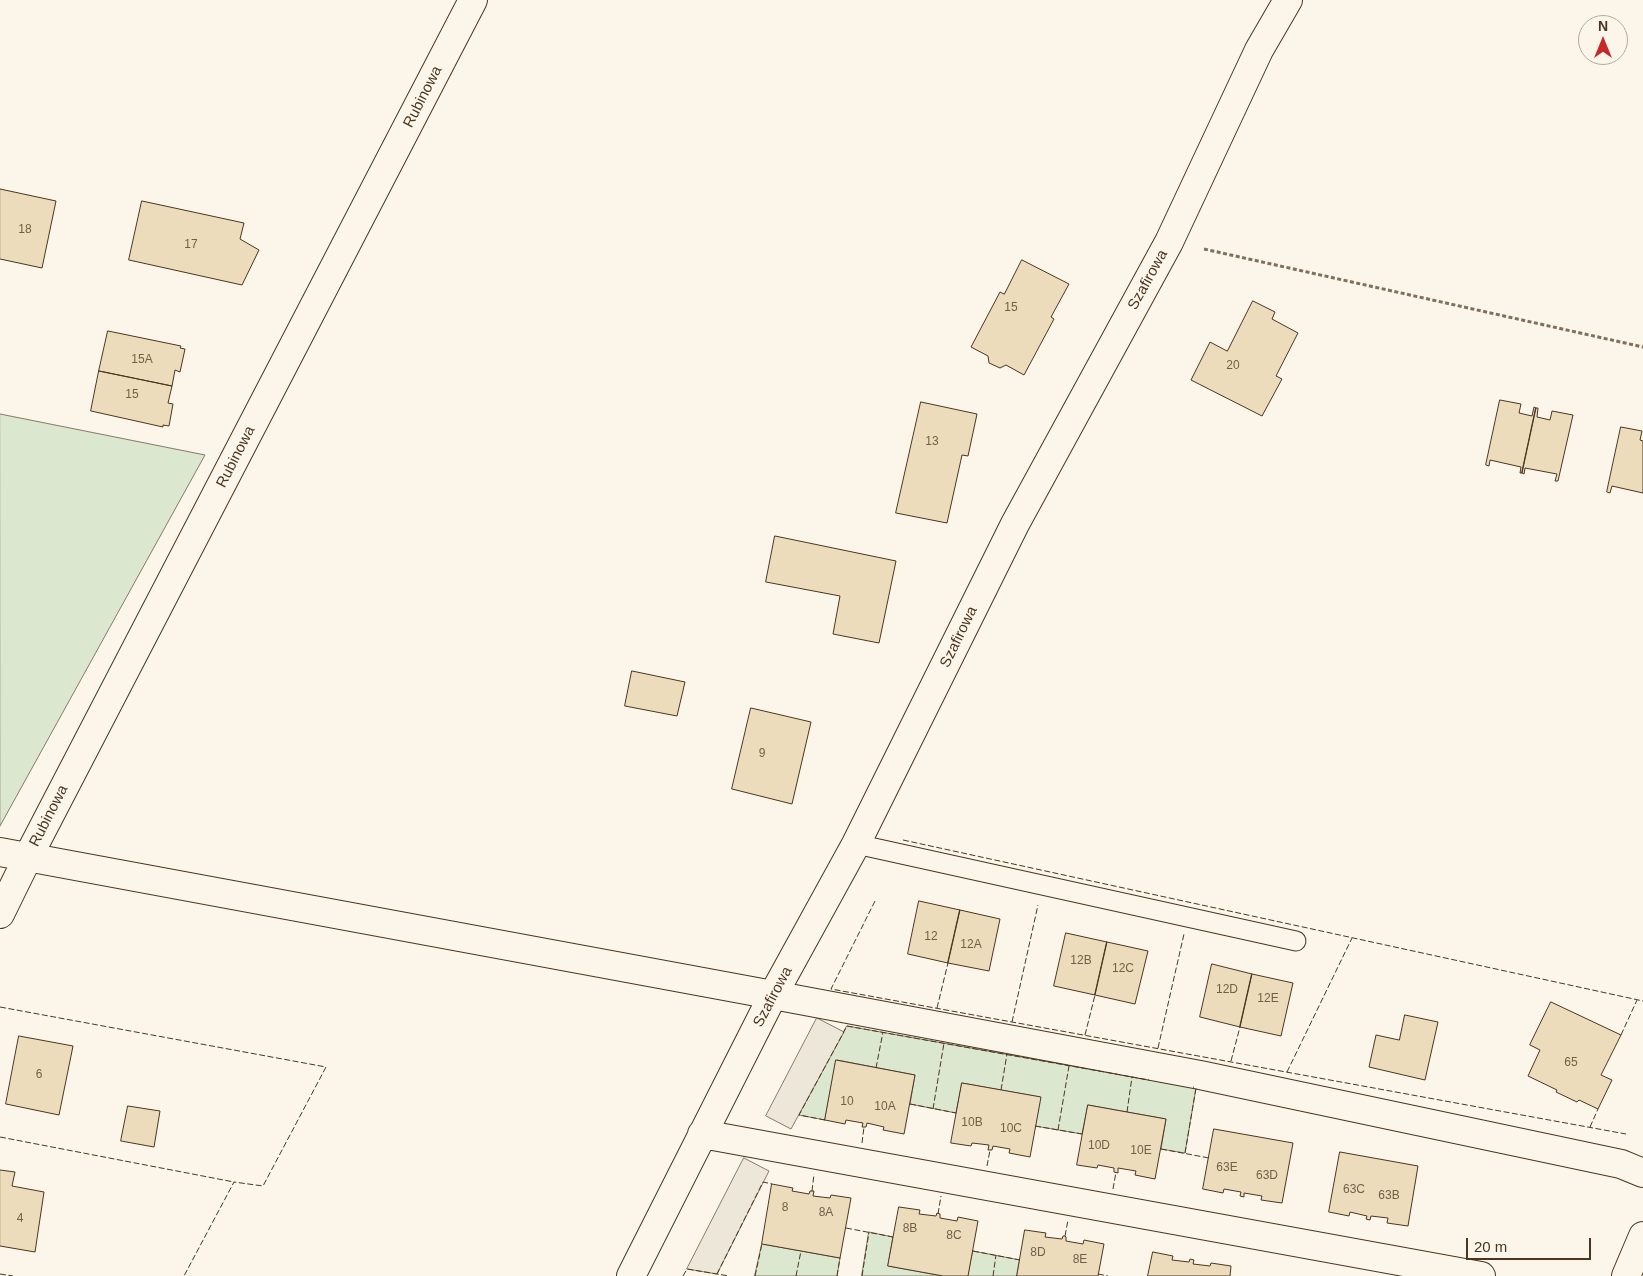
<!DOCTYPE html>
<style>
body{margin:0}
#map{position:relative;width:1643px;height:1276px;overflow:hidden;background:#fbf6e9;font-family:Helvetica,sans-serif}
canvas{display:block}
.north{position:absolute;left:1578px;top:15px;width:50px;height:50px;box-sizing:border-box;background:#fbf6e9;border:1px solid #b4a999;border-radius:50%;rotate:0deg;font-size:14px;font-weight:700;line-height:20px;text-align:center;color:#4a3520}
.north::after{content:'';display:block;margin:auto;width:18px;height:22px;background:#c62828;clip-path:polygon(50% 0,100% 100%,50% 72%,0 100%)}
.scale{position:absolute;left:1466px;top:1238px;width:125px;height:22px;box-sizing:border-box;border:2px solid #4a3520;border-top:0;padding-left:6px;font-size:15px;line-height:18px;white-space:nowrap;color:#4a3520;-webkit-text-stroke:4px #fbf6e9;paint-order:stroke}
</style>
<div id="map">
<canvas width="1643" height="1276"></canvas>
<div class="north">N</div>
<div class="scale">20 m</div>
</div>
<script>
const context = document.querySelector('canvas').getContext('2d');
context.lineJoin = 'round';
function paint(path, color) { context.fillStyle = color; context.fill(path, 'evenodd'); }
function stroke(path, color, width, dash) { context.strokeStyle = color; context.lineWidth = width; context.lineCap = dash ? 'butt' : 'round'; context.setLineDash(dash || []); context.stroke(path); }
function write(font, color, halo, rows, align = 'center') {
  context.font = font + ' Helvetica,sans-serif'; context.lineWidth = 4; context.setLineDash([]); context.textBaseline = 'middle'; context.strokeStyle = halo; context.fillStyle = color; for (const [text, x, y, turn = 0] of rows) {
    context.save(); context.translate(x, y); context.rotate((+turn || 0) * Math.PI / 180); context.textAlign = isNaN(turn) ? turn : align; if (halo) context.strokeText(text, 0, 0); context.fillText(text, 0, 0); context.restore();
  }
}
const green = new Path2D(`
 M0,414L205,455L0,826Z
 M847,1026L1196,1088L1185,1153L1161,1149L1166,1119L1088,1105L1082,1134L1035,1126L1040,1097L962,1083L956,1113L910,1104L915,1075L837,1060L825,1120L799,1115Z
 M869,1232L893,1237L888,1266L943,1276H862Z
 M762,1244L840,1258L837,1276H755Z
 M973,1251L1020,1260L1017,1276H968Z`);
paint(green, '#dce7d0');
stroke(green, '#887966', 1);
const parking = new Path2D(`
 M817,1018L844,1032L791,1129L766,1116Z
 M744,1158L769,1171L717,1274L687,1269Z`);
paint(parking, '#ede7d9');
stroke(parking, '#887966', 1);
const building = new Path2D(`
 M0,189L56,201L42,268L0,259Z
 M142,201L244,223L240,239L259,250L242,285L129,260Z
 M1022,260L1069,284L1051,317L1054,319L1024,375L1006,365L1000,368L989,363L988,356L971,347L1000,292L1004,294Z
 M1253,301L1275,312L1272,319L1298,333L1276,376L1282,379L1262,416L1191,380L1210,342L1227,351Z
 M108,331L181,346L180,348L185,349L180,372L175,370L172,386L99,371Z
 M99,371L172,386L168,403L173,404L169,426L163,425V427L91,411Z
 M1500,400L1521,404L1519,413L1532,416L1534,407L1536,408L1522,473H1520L1521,467L1490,460L1489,466L1486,465Z
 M921,402L977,414L968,456L962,455L947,523L896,513Z
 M1536,408H1538L1537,417L1550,420L1552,411L1573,415L1558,481H1555L1557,474L1525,468L1524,474L1522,473Z
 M1621,427L1642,431L1640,440L1643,441V493L1612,486L1610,493L1607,492Z
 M775,536L896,561L879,643L833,634L840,596L766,582Z
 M632,671L685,682L677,716L625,706Z
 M751,708L811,722L792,804L732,789Z
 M919,901L960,910L948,963L908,954Z
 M960,910L1000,919L989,971L948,963Z
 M1066,933L1107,942L1095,995L1054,986Z
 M1107,942L1148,951L1135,1004L1095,995Z
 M1212,964L1252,974L1240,1027L1200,1017Z
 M1252,974L1293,983L1281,1036L1240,1027Z
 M1551,1002L1621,1035L1601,1075L1612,1080L1598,1109L1579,1100L1577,1102L1556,1092L1557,1090L1528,1076L1540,1050L1530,1045Z
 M1405,1015L1438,1022L1425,1080L1369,1067L1376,1035L1399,1040Z
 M19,1036L73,1046L59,1115L6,1104Z
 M836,1060L915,1075L904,1134L883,1130L884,1127L867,1123L866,1127H862L863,1123L846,1120L845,1124L825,1120Z
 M962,1083L1041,1097L1030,1157L1009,1153L1010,1149L993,1146L992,1150H988L989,1145L972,1143L971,1146L951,1143Z
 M1088,1105L1166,1119L1155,1179L1135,1175L1136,1171L1118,1168V1173L1114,1172V1168L1098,1165L1097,1168L1077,1165Z
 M128,1106L160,1111L154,1147L121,1141Z
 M1214,1129L1293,1143L1282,1203L1261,1200L1262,1196L1244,1193V1197L1240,1196L1241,1192L1224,1189L1223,1193L1203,1189Z
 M1340,1152L1418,1166L1408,1226L1387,1223L1388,1218L1371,1216L1370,1220L1366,1219L1367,1216L1350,1212L1349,1216L1329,1212Z
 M0,1170L15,1172L12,1186L44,1192L35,1252L0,1246Z
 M772,1184L793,1188L792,1191L809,1194L810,1191H814L813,1196L830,1198L831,1195L851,1198L840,1258L762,1244Z
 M899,1207L920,1210L919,1214L936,1216L937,1213L940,1214V1218L957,1221L958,1217L978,1221L968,1276H943L888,1266Z
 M1025,1230L1046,1233L1045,1237L1062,1239L1063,1236H1065L1066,1237V1241L1083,1244L1084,1240L1104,1244L1098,1276H1017Z
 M1153,1252L1173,1256L1172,1260L1189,1262L1190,1259L1194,1260L1193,1264L1210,1266L1211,1263L1231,1266L1230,1276H1148Z`);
paint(building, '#ecdcbc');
stroke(building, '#4a3520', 1);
const lane = new Path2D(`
 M856,844L1296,941`);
const street = new Path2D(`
 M0,852L773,995L1200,1075L1621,1164L1643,1173
 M0,914L28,857L473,0
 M702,1134L1481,1276
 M631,1276L773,995L856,844L1015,524L1169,242L1259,50L1288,0
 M1626,1276L1643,1236`);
stroke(lane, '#4a3520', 21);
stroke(street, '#4a3520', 30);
stroke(new Path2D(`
 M1204,249L1643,347`), '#7f6f5c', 3, [4, 2.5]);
stroke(lane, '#fbf6e9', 19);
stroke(street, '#fbf6e9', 28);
stroke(new Path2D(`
 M903,840L1643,1001
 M875,901L831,989L1626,1134
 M0,1007L326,1067L263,1186L234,1182L184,1276
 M937,1008L948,963
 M1012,1022L1038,905
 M1085,1035L1095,995
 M1621,1035L1637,1000
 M1158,1048L1184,934
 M1231,1061L1240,1027
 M876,1068L883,1032
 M1287,1072L1352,938
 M1001,1090L1007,1054
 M910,1104L956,1113
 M933,1109L944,1043
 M1127,1112L1132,1077
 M825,1120L799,1115L847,1026L1149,1080
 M1035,1126L1082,1134
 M1590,1127L1598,1109
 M1058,1130L1069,1066
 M0,1137L234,1182
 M862,1143L864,1127
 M1161,1149L1209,1158
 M1185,1153L1196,1088L1193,1087
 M987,1166L990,1150
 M1113,1189L1116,1172
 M812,1191L814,1174
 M938,1214L941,1196
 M846,1228L893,1237
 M1065,1236L1068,1220
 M973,1251L1020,1260
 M0,1274L13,1276
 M717,1274L763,1182L772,1184
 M1098,1274L1108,1276
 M683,1276L687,1269L729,1276
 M755,1276L762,1244
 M796,1276L801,1251
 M837,1276L840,1258
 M862,1276L869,1232
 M993,1276L996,1255`), '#4a3520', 1, [6, 2.5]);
write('12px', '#725f47', null, [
 ["18",25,230],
 ["17",191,245],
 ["15",1011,308],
 ["15A",142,360],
 ["20",1233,366],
 ["15",132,395],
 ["13",932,442],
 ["9",762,754],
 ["12",931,937],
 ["12A",971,945],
 ["12B",1081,961],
 ["12C",1123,969],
 ["12D",1227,990],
 ["12E",1268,999],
 ["65",1571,1063],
 ["6",39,1075],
 ["10",847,1102],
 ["10A",885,1107],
 ["10B",972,1123],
 ["10C",1011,1129],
 ["10D",1099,1146],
 ["10E",1141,1151],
 ["63E",1227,1168],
 ["63D",1267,1176],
 ["63C",1354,1190],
 ["63B",1389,1196],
 ["8",785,1208],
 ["8A",826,1213],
 ["4",20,1219],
 ["8B",910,1229],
 ["8C",954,1236],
 ["8D",1038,1253],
 ["8E",1080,1260]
]);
write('15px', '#4a3520', '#fbf6e9', [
 ["Rubinowa",423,97,-63],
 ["Szafirowa",1148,280,-61],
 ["Rubinowa",236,457,-63],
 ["Szafirowa",959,637,-64],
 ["Rubinowa",49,816,-63],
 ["Szafirowa",773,997,-62]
]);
</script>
